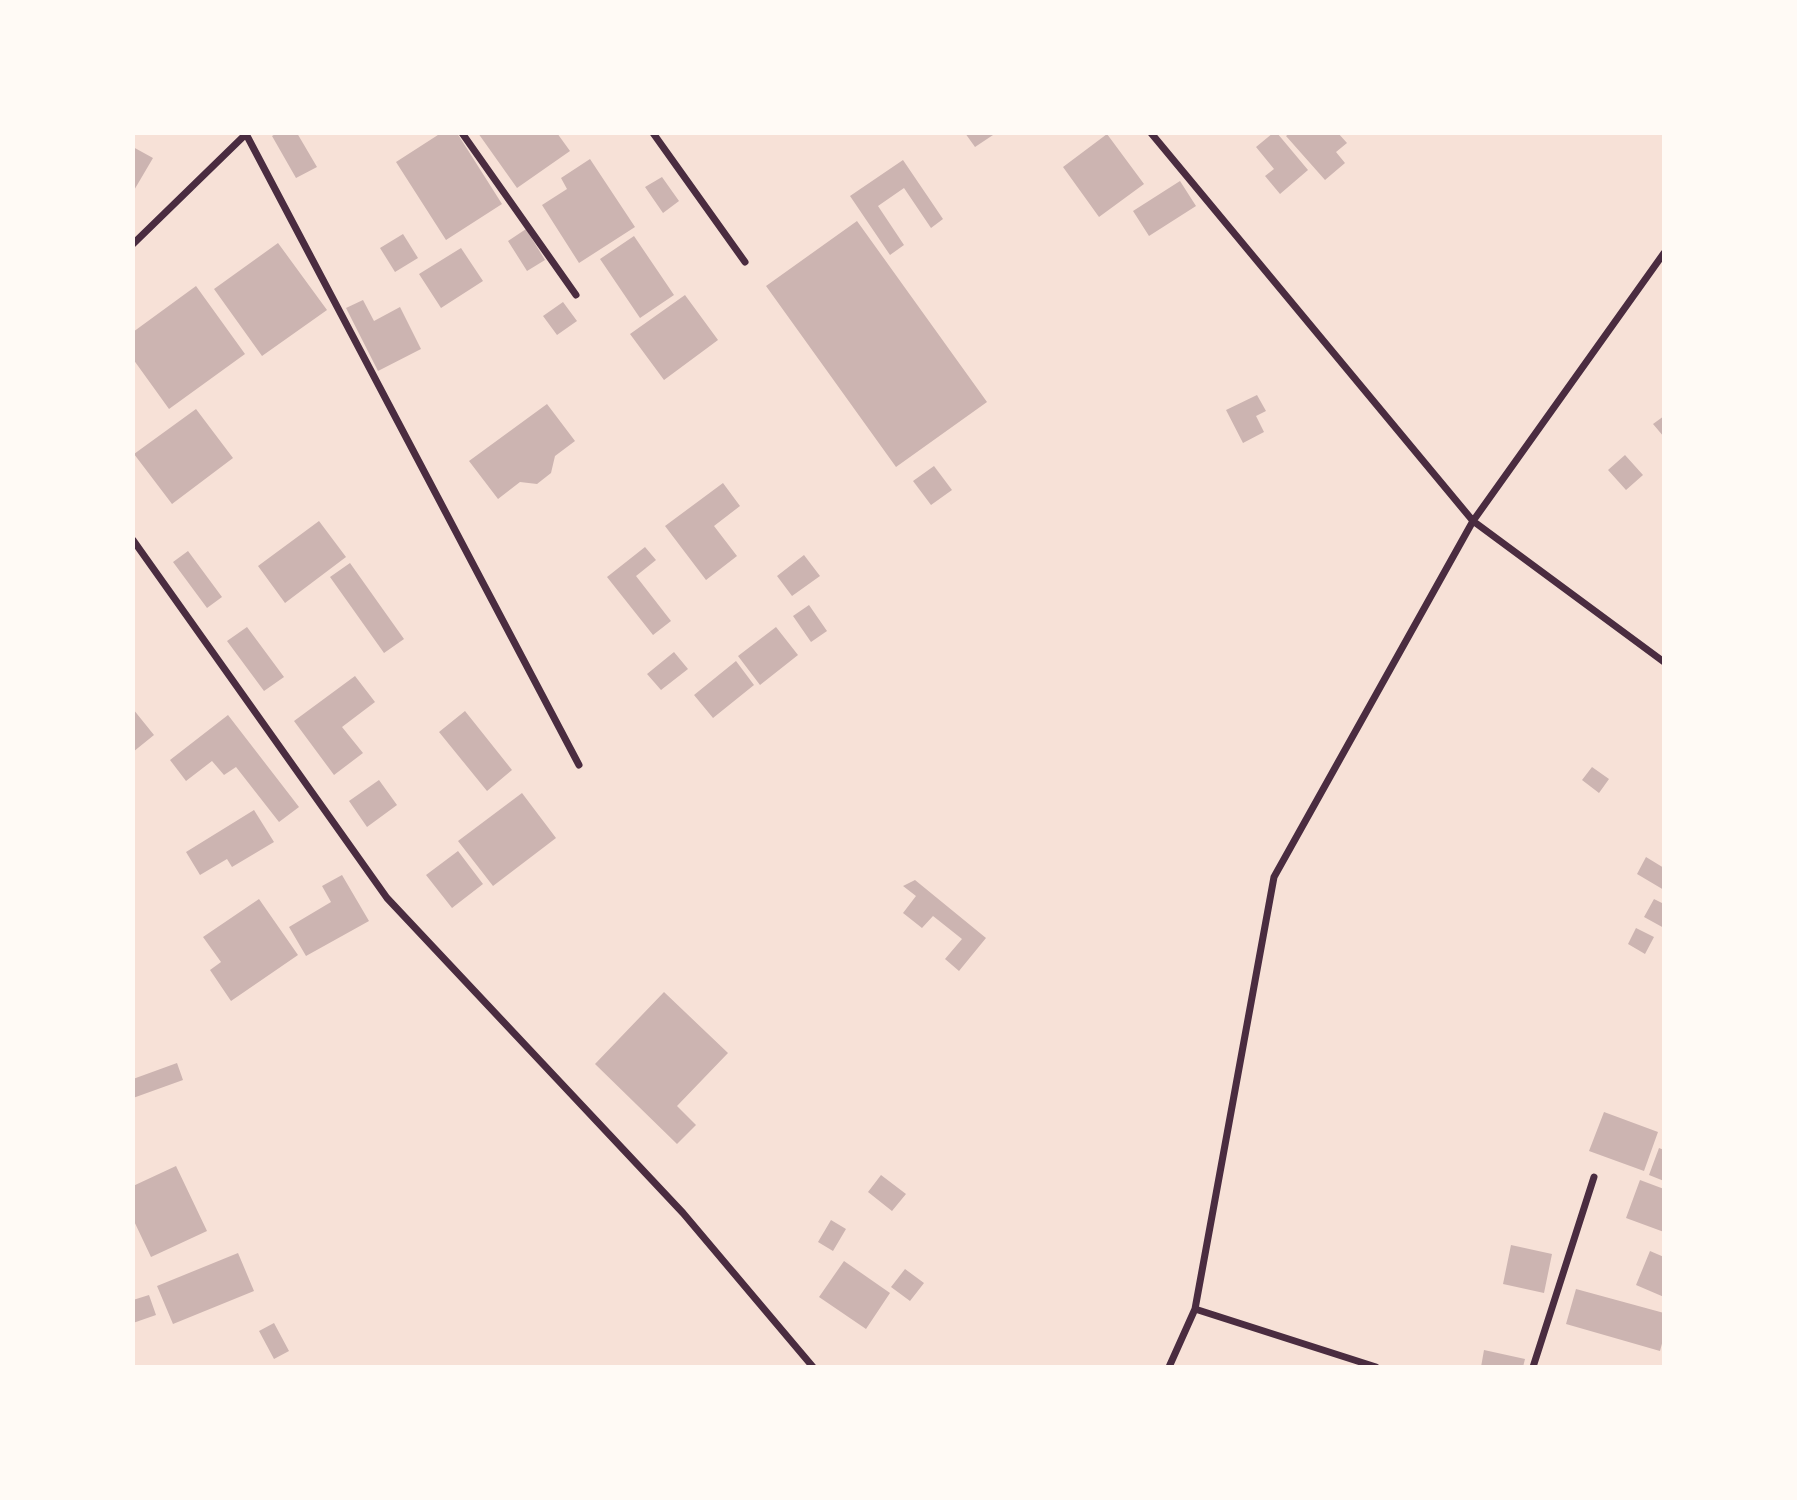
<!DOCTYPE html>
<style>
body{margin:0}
#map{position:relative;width:1797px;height:1500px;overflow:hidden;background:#f7e1d7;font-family:"PT Sans",sans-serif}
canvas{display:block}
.frame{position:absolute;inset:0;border:135px solid #fffaf5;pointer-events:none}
</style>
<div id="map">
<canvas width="1797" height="1500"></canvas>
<div class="frame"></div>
</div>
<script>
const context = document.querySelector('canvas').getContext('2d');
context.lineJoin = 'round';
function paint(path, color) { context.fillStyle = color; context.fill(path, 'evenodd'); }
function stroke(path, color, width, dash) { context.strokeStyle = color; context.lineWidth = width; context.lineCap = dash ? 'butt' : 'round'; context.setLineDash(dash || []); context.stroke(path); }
paint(new Path2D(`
 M277,133H297L317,167L296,178L272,136Z
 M441,133H457L502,204L446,240L396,162Z
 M478,133H557L570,151L517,188Z
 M965,133H996L975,147Z
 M1273,133H1277L1308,170L1280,194L1265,176L1274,169L1256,147Z
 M1290,133H1338L1347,143L1336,152L1345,163L1325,180L1286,136Z
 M1107,134L1144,184L1099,217L1063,167Z
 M133,147L153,158L133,192Z
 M590,159L635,227L579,263L542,205L567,189L561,178Z
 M903,160L943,219L931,228L904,188L878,206L904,245L890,255L850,196Z
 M662,177L679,201L663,213L645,187Z
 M1180,181L1196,206L1149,236L1133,211Z
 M857,221L987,402L896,467L766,286Z
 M526,229L545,260L527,271L508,241Z
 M403,234L418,258L395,272L380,248Z
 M634,236L674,295L640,318L600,259Z
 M278,243L327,310L262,356L214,289Z
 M461,248L483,281L441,308L419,274Z
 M196,286L245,354L169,409L133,359V332Z
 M685,295L718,340L664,380L630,334Z
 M363,300L374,321L400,307L421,349L378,371L346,308Z
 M563,302L577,321L557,335L543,316Z
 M1257,395L1266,411L1256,416L1264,432L1243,443L1226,410Z
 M547,404L575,441L555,456L551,473L537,484L520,482L498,499L469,461Z
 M196,409L233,458L172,504L134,454Z
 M1664,416V437L1653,424Z
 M1625,455L1643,475L1626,490L1608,470Z
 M934,466L952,490L931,505L913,481Z
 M723,483L740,506L714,526L737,556L706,580L665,526Z
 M319,521L346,557L285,603L258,566Z
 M645,547L656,560L636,576L671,621L653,635L607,577Z
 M188,551L222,597L207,608L173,562Z
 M804,555L820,576L792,596L777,576Z
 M350,563L404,639L384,653L330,577Z
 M809,605L827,631L811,642L793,616Z
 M247,627L284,677L264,691L227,641Z
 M776,627L798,655L760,685L738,656Z
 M674,652L688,669L661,690L647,674Z
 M736,661L754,685L713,718L694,695Z
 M355,676L375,702L342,727L363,753L334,775L294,721Z
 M133,709L154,735L133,752Z
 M465,711L512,770L487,791L439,732Z
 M228,715L299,807L279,822L236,767L224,775L212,761L186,781L170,760Z
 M1592,767L1609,779L1599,793L1582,780Z
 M379,780L397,805L367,827L349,801Z
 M522,793L556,838L493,886L458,841Z
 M254,810L274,842L232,867L227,859L200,875L186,852Z
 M458,851L483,884L452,908L426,875Z
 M1646,857L1664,868V890L1637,874Z
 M342,875L369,921L306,956L289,927L331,902L322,886Z
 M915,880L986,938L959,971L945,959L962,939L933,916L922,928L903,913L916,896L903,886Z
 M259,899L298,955L231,1001L210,970L221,962L203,937Z
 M1654,899L1664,904V928L1644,917Z
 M1636,928L1654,937L1645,954L1628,944Z
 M664,992L728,1053L677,1106L696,1125L677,1144L595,1064Z
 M177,1063L183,1080L133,1098V1079Z
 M1604,1112L1658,1132L1644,1171L1589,1151Z
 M1659,1148L1664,1150V1181L1649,1175Z
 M176,1166L207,1231L151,1257L133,1219V1186Z
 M881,1175L906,1194L892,1211L868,1192Z
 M1640,1180L1664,1189V1232L1626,1218Z
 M831,1220L846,1229L833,1251L818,1242Z
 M1511,1245L1552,1254L1544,1293L1503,1284Z
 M1650,1251L1664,1257V1297L1636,1285Z
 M238,1253L254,1291L173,1324L157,1286Z
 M844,1261L890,1293L866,1329L819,1297Z
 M905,1269L924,1283L910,1301L891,1287Z
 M1576,1289L1664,1313V1336L1660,1351L1566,1324Z
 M149,1295L156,1315L133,1323V1300Z
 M274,1323L289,1351L274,1359L259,1331Z
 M1484,1350L1525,1359L1523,1367H1481Z`), '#ccb4b1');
stroke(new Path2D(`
 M462,133L576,295
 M653,133L745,262
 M1151,133L1473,521L1664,662
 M246,134L579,765
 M133,244L247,133
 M133,540L387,898L683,1213L813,1367
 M1195,1309L1274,877L1473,521L1664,253
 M1169,1367L1195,1309L1376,1367
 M1533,1367L1594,1177`), '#4a2c40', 7);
</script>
